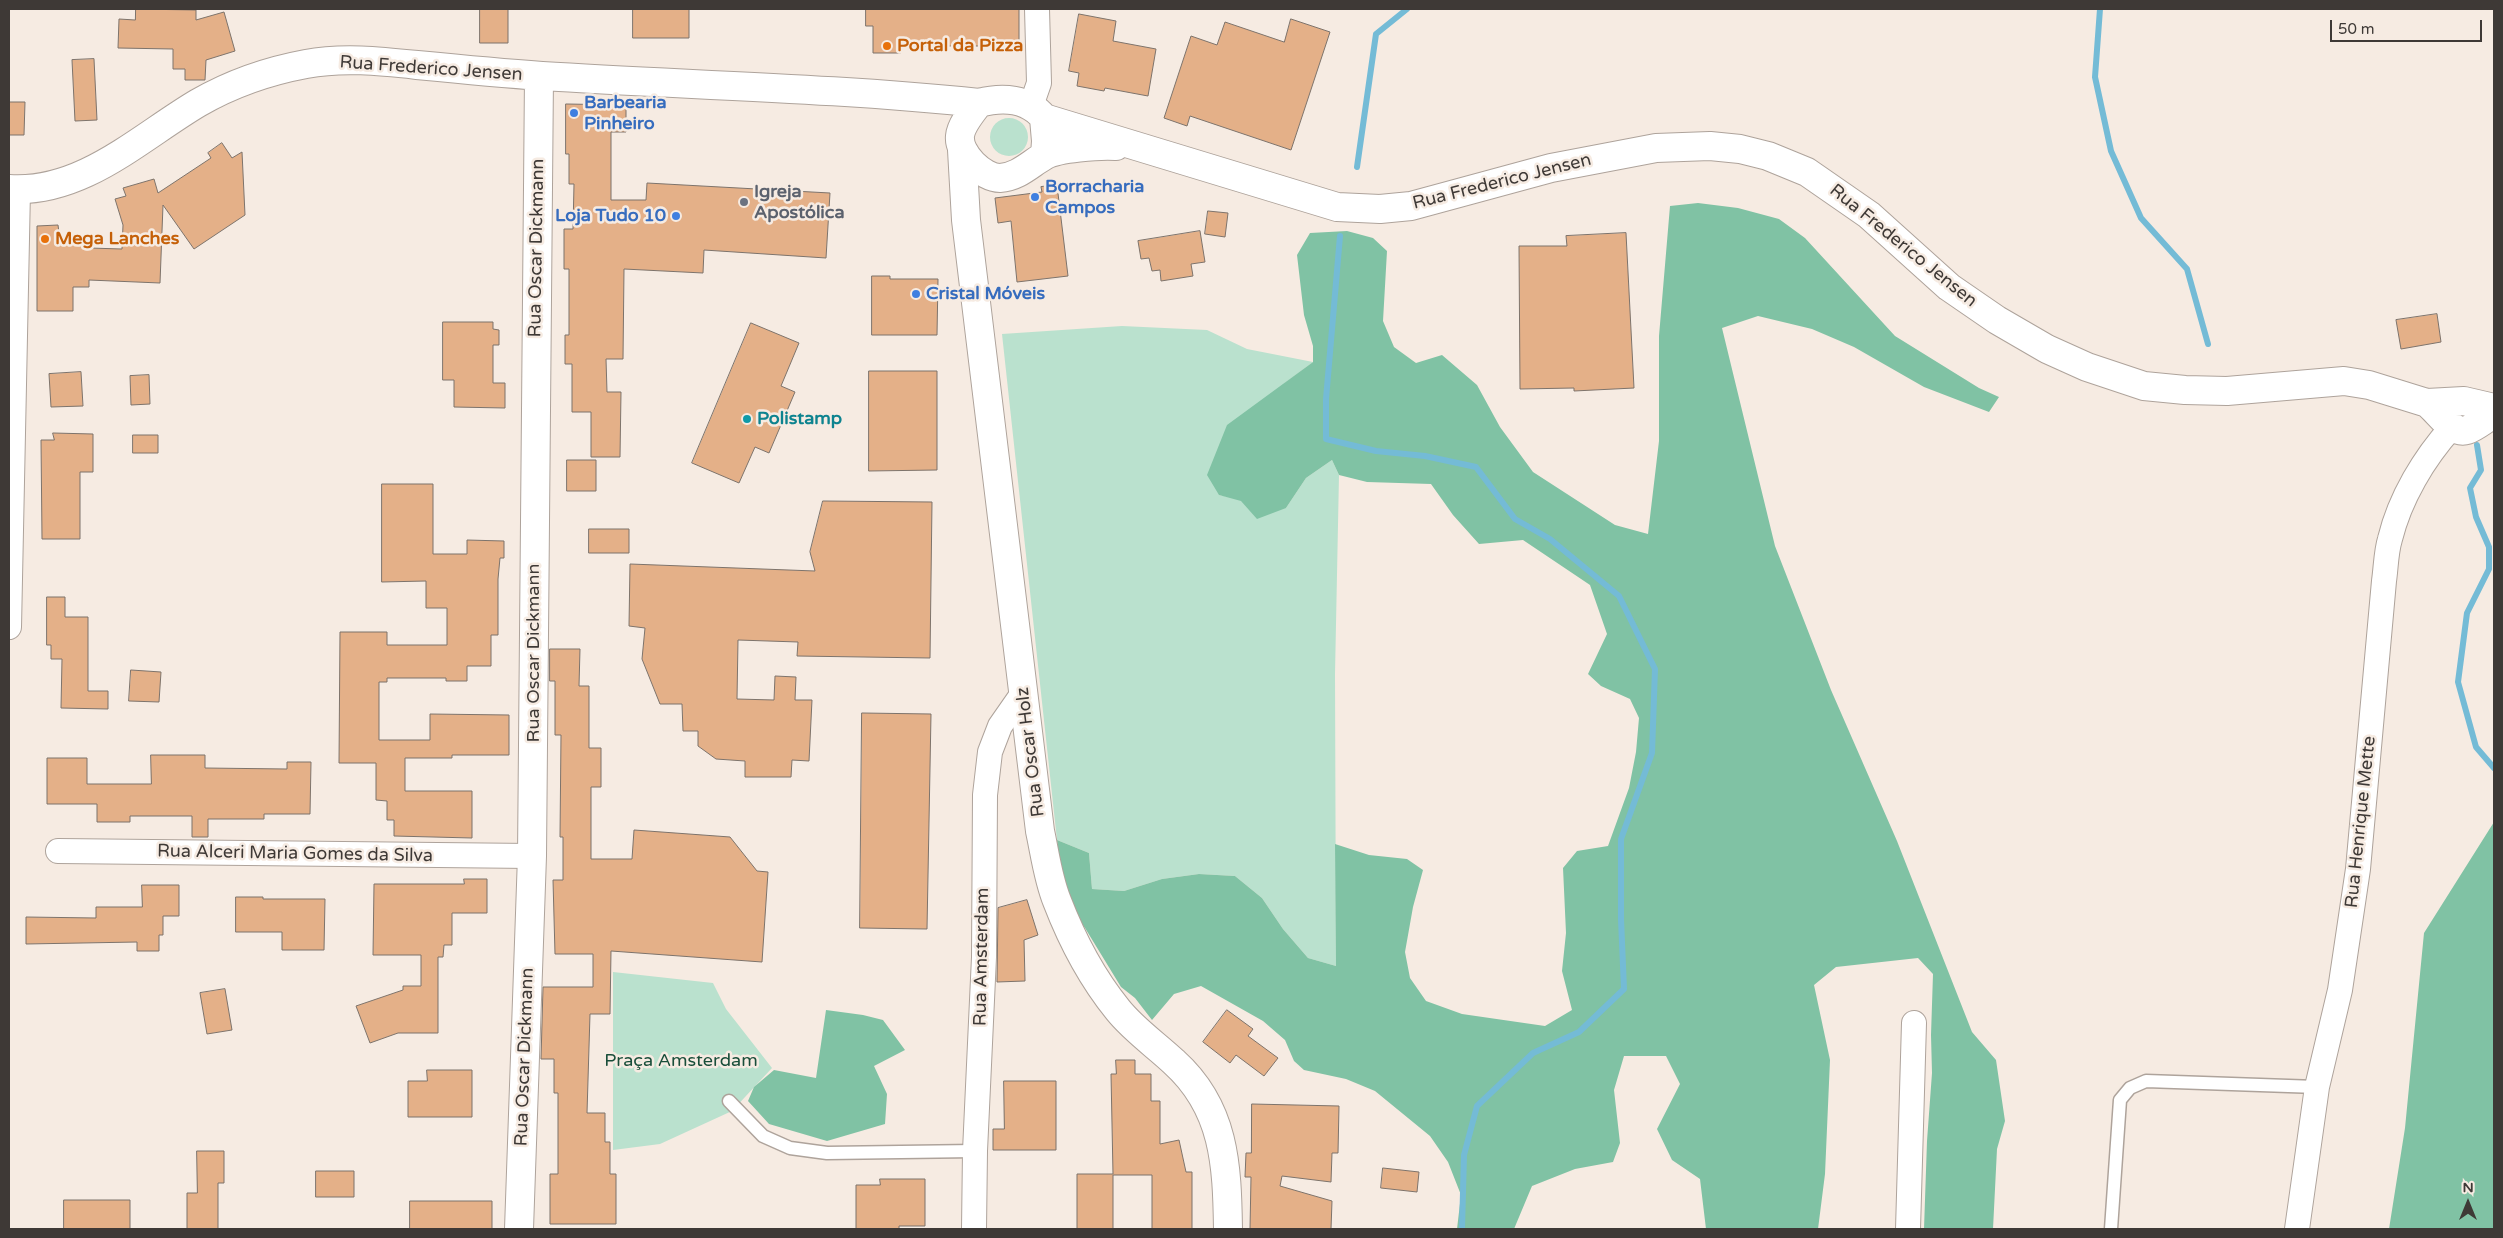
<!DOCTYPE html>
<meta charset="utf-8">
<style>
body{margin:0}
#map{position:relative;width:2503px;height:1238px;overflow:hidden;background:#f6ebe2;font-family:"Varela Round",sans-serif}
canvas{display:block}
.frame{position:absolute;inset:0;border:10px solid #3e3936;pointer-events:none}
.north{position:absolute;left:2443px;top:1178px;width:50px;height:50px;-webkit-text-stroke:4px #f6ebe2;paint-order:stroke;rotate:0deg;font-size:14px;font-weight:700;line-height:20px;text-align:center;color:#3e3936}
.north::after{content:'';display:block;margin:auto;width:18px;height:22px;background:#3e3936;clip-path:polygon(50% 0,100% 100%,50% 72%,0 100%)}
.scale{position:absolute;left:2330px;top:20px;width:152px;height:22px;box-sizing:border-box;border:2px solid #3e3936;border-top:0;padding-left:6px;font-size:15px;line-height:18px;white-space:nowrap;color:#3e3936;-webkit-text-stroke:4px #f6ebe2;paint-order:stroke}
</style>
<div id="map">
<canvas width="2503" height="1238"></canvas>
<div class="frame"></div>
<div class="north">N</div>
<div class="scale">50 m</div>
</div>
<script>
const context = document.querySelector('canvas').getContext('2d');
context.lineJoin = 'round';
function paint(path, color) { context.fillStyle = color; context.fill(path, 'evenodd'); }
function stroke(path, color, width, dash) { context.strokeStyle = color; context.lineWidth = width; context.lineCap = dash ? 'butt' : 'round'; context.setLineDash(dash || []); context.stroke(path); }
function write(font, color, halo, rows, align = 'center') {
  context.font = font + ' "Varela Round",sans-serif'; context.lineWidth = 5; context.setLineDash([]); context.textBaseline = 'middle'; context.strokeStyle = halo; context.fillStyle = color; for (const [text, x, y, turn = 0] of rows) {
    context.save(); context.translate(x, y); context.rotate((+turn || 0) * Math.PI / 180); context.textAlign = isNaN(turn) ? turn : align; if (halo) context.strokeText(text, 0, 0); context.fillText(text, 0, 0); context.restore();
  }
}
paint(new Path2D(`
 M990 137a19 19 0 1 1 38 0a19 19 0 1 1-38 0Z
 M1122,326L1207,330L1247,349L1313,362L1285,383L1219,495L1286,508L1306,478L1332,460L1339,475L1335,674L1336,966L1308,958L1283,929L1262,898L1235,876L1199,874L1162,879L1124,891L1092,889L1089,853L1057,840L1002,334Z
 M613,972L713,983L726,1009L772,1068L732,1111L660,1144L613,1150Z`), '#bae1ce');
paint(new Path2D(`
 M1698,203L1738,208L1779,219L1805,238L1895,336L1979,388L1999,397L1989,412L1924,387L1854,347L1812,329L1758,316L1722,328L1775,546L1831,690L1897,841L1972,1032L1996,1060L2005,1121L1997,1149L1993,1229H1924L1927,1141L1932,1073L1931,1035L1933,974L1918,958L1836,967L1814,985L1830,1060L1825,1174L1818,1229H1706L1700,1179L1672,1160L1657,1129L1680,1084L1666,1056H1624L1614,1090L1620,1143L1613,1162L1575,1169L1532,1186L1514,1229H1457L1461,1195L1448,1162L1430,1136L1375,1091L1346,1079L1304,1070L1294,1061L1285,1040L1263,1021L1201,986L1174,994L1152,1020L1135,998L1121,987L1085,928L1073,913L1059,861L1057,840L1089,853L1092,889L1124,891L1162,879L1199,874L1235,876L1262,898L1283,929L1308,958L1336,966L1335,844L1369,855L1407,859L1423,870L1413,907L1405,952L1410,978L1426,1001L1462,1014L1545,1026L1572,1010L1562,971L1566,933L1563,868L1577,851L1608,846L1629,788L1636,752L1639,718L1630,699L1601,686L1588,674L1607,634L1590,585L1523,540L1479,544L1453,515L1431,484L1367,482L1339,475L1332,460L1306,478L1286,508L1257,519L1241,501L1219,495L1207,475L1227,425L1313,362V346L1304,315L1297,255L1310,233L1347,231L1373,238L1387,251L1383,321L1394,347L1416,363L1442,355L1477,385L1500,427L1533,472L1615,525L1648,534L1659,441V336L1670,206Z
 M2494,822V1229H2389L2405,1128L2424,933Z
 M826,1010L863,1015L883,1020L905,1050L874,1066L887,1094L885,1124L827,1141L769,1124L748,1101L754,1087L774,1070L816,1078Z`), '#80c2a4');
stroke(new Path2D(`
 M2100,9L2095,77L2111,151L2141,218L2187,269L2208,344
 M1357,167L1376,34L1407,9
 M1340,236L1326,399V439L1376,451L1425,456L1476,467L1515,519L1550,539L1619,596L1655,669L1652,753L1621,839V919L1624,989L1579,1032L1533,1053L1477,1106L1464,1155L1462,1229
 M2477,445L2481,470L2470,488L2476,517L2489,547V569L2467,613L2458,682L2476,747L2494,768`), '#74bbd6', 6);
const building = new Path2D(`
 M136,9L196,10V20L224,12L235,51L206,60L205,80H185V69H173V49L118,48L119,19L135,20Z
 M480,9H508V43H480Z
 M633,9H689V38H633Z
 M866,9H1019V46H901V53H873V26H866Z
 M1079,14L1116,21L1113,41L1156,49L1148,96L1105,88L1104,91L1077,86L1079,73L1069,71Z
 M1291,19L1330,32L1291,150L1190,116L1187,126L1164,118L1191,36L1217,45L1225,22L1284,42Z
 M94,59L97,120L75,121L72,60Z
 M9,102H25L24,135H9Z
 M566,104L626,105V132H611V200H646L647,183L830,193L826,258L704,250L703,273L624,269L623,359H606L607,392H621L620,457H591V412H572V364H565V335H569V269H564V229H573L574,184H569V154H566Z
 M222,143L232,158L242,152L245,215L194,249L163,205L160,283L89,280V287H73V311H37V226L58,225L60,240H89V248L122,249L123,225L115,199L126,196L123,188L154,179L158,193L211,158L208,153Z
 M1057,185L1068,276L1017,282L1011,221L998,223L995,198L1042,192L1041,187Z
 M1208,211L1228,213L1225,237L1205,234Z
 M1200,231L1205,262L1191,264L1193,276L1161,281L1160,270L1152,271L1149,258L1141,259L1138,241Z
 M1626,233L1634,388L1574,391V388L1520,389L1519,246H1567L1566,236Z
 M872,276H890V279H938L937,335H872Z
 M2437,314L2441,342L2401,349L2396,320Z
 M443,322H493V329L499,330V345H493V383H505V408L454,407V380H443Z
 M751,323L799,343L781,386L795,392L769,453L755,447L739,483L692,463Z
 M869,371H937V470L869,471Z
 M81,372L83,406L51,407L49,374Z
 M149,375L150,404L131,405L130,376Z
 M53,433L93,434V472H80V539H42L41,440H54Z
 M133,435H158V453H133Z
 M567,460H596V491H567Z
 M382,484H433V554H467V540L504,541V558H500L498,579V635H491V666H467V681H446V678H387V682H379V740H430V714L509,715V755H452V758H405V791H472V838L394,836V820H387V801L376,800V763H339L340,632H387V645H447V608H426V581L382,582Z
 M823,501L932,502L930,658L797,656L798,642L738,640L737,699L774,700L775,676L796,677L795,700H812L809,761L792,760L791,777H745V761L716,759L698,746V731H683L682,704H660L642,659L645,628L629,626L630,564L815,571L810,552Z
 M589,529H629V553H589Z
 M47,597H65V617H88V691H108V709L61,708L62,659H51V645H47Z
 M550,649H580L579,686H589V748H601V787H591V859H632L634,830L730,837L757,871L768,872L762,962L611,951L610,1014H590L587,1113H605V1142H610V1174H616V1224H550V1174H558V1093H554V1059H541L543,987H593V954H555L553,880H563V837H560L561,735H555V681H550Z
 M131,670L161,672L159,702L129,701Z
 M862,713L931,714L927,929L860,928Z
 M151,755H205V768L287,769V762H311L310,814H264V819H208V837H192V816H130V822H97V804H47V758H87V784H151Z
 M464,879H487V913H452V945H444L443,957H438V1033H398L370,1043L356,1006L403,990V986H421V955H373L374,884H464Z
 M142,885H179V916H163V935H159V951H137V942L26,944V917L96,918V907H142Z
 M236,897H263V899H325L324,950H282V932H236Z
 M1027,900L1038,935L1024,940L1025,981L997,982L998,908Z
 M225,989L232,1030L207,1034L200,993Z
 M1227,1010L1253,1029L1248,1036L1278,1058L1264,1076L1236,1055L1230,1063L1203,1042Z
 M1116,1060H1135V1074H1151V1101H1160V1144L1179,1140L1186,1172H1192V1229H1152V1175H1113V1229H1077V1174H1113L1111,1074H1116Z
 M427,1070H472V1117H408V1081H427Z
 M1004,1081H1056V1150H993V1129H1004Z
 M1252,1104L1339,1106L1338,1153H1332L1331,1182L1282,1176L1280,1186L1332,1201L1331,1229H1250L1251,1177H1245L1246,1153H1251Z
 M197,1151H224V1183H218V1229H187V1193H197Z
 M1383,1168L1419,1172L1417,1192L1381,1188Z
 M316,1171H354V1197H316Z
 M880,1179H925V1226H899V1229H856V1185H880Z
 M64,1200H130V1229H64Z
 M410,1201H492V1229H410Z`);
paint(building, '#e4b088');
stroke(building, '#7d736b', 1);
const lane = new Path2D(`
 M729,1101L763,1136L790,1148L827,1153L975,1151
 M2111,1229L2120,1100L2130,1088L2146,1081L2317,1087`);
const street = new Path2D(`
 M1031,106L1039,83L1037,9
 M9,627L18,190
 M58,851L532,856
 M974,1229L975,1151L984,957L985,795L990,752L1000,726L1023,693
 M1908,1229L1914,1023
 M2297,1229L2317,1087L2340,990L2358,869L2384,581C2386,567 2386,552 2390,539C2400,498 2424,458 2452,427`);
const secondary = new Path2D(`
 M979,103C972,112 961,125 960,136C958,154 983,178 1000,178C1018,177 1030,164 1044,156C1057,148 1100,145 1116,146
 M1044,118L1337,207L1380,209L1411,206L1551,168L1656,148L1710,146L1740,149L1768,156L1807,172L1869,215L1949,287L1997,320L2047,349L2087,367L2144,386L2185,390L2227,391L2344,381L2369,385L2427,403L2464,401L2494,408
 M962,150L966,220L1040,831C1045,854 1048,879 1057,901C1072,940 1092,978 1118,1010C1134,1030 1156,1045 1174,1062C1225,1108 1227,1165 1228,1229
 M9,189C82,194 139,138 198,103C231,84 268,71 306,64C342,57 380,61 417,65C458,69 500,73 542,76C688,85 834,88 979,103C1002,97 1028,98 1044,118L1046,141L1045,155
 M2427,403C2438,411 2452,435 2467,430C2476,427 2486,418 2494,414
 M519,1229L532,856L539,76`);
stroke(lane, '#aea39b', 15);
stroke(street, '#aea39b', 26);
stroke(secondary, '#aea39b', 30);
stroke(lane, '#fff', 12);
stroke(street, '#fff', 24);
stroke(secondary, '#fff', 28);
for (const [x, y, r, color] of [
 [887,46,5,"#e8710a"],
 [574,113,5,"#3f7fe0"],
 [1035,197,5,"#3f7fe0"],
 [744,202,5,"#6b7280"],
 [676,216,5,"#3f7fe0"],
 [45,239,5,"#e8710a"],
 [916,294,5,"#3f7fe0"],
 [747,419,5,"#0f9aa8"]
]) { const dot = new Path2D(); dot.arc(x, y, r, 0, 2 * Math.PI); context.fillStyle = color; context.fill(dot); stroke(dot, '#f6ebe2', 2); }
write('bold 18px', '#c56008', '#f6ebe2', [
 ["Portal da Pizza",897,46],
 ["Mega Lanches",55,239]
], 'left');
write('18px', '#3e3936', '#f6ebe2', [
 ["Rua Frederico Jensen",431,69,4],
 ["Rua Frederico Jensen",1502,182,-14],
 ["Rua Frederico Jensen",1903,246,39],
 ["Rua Oscar Dickmann",537,248,-89],
 ["Rua Oscar Dickmann",534,653,-90],
 ["Rua Oscar Holz",1031,752,-97],
 ["Rua Henrique Mette",2361,822,-84],
 ["Rua Alceri Maria Gomes da Silva",295,854,1],
 ["Rua Amsterdam",982,957,-89],
 ["Rua Oscar Dickmann",525,1057,-88]
]);
write('bold 18px', '#366cbe', '#f6ebe2', [
 ["Barbearia",584,103],
 ["Pinheiro",584,124],
 ["Borracharia",1045,187],
 ["Campos",1045,208],
 ["Loja Tudo 10",666,216,"right"],
 ["Cristal Móveis",926,294]
], 'left');
write('bold 18px', '#5b616d', '#f6ebe2', [
 ["Igreja",754,192],
 ["Apostólica",754,213]
], 'left');
write('bold 18px', '#0d838f', '#f6ebe2', [
 ["Polistamp",757,419]
], 'left');
write('18px', '#194e3a', '#f6ebe2', [
 ["Praça Amsterdam",681,1061]
]);
</script>
